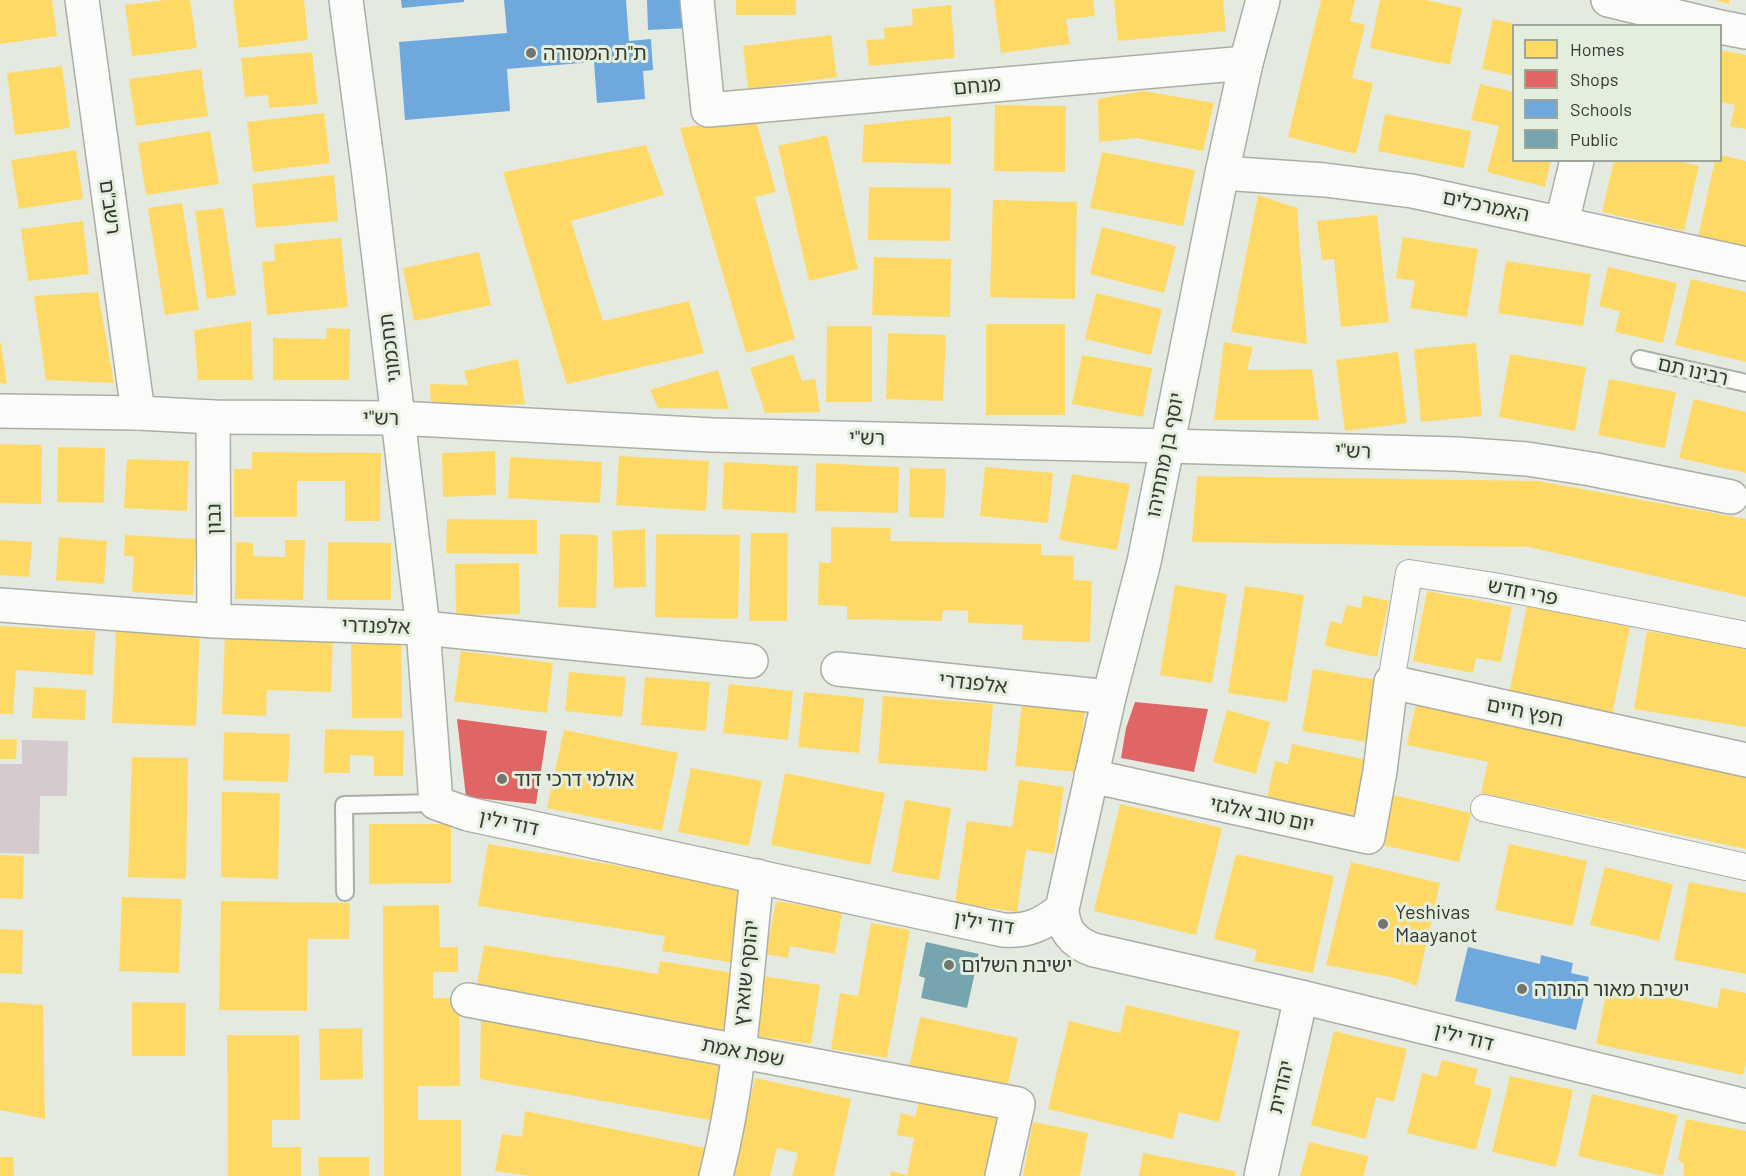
<!DOCTYPE html>
<meta charset="utf-8">
<style>
body{margin:0}
#map{position:relative;width:1746px;height:1176px;overflow:hidden;background:#e5eae1;font-family:Barlow,sans-serif}
canvas{display:block}
.legend{position:absolute;left:1512px;top:24px;width:210px;height:138px;box-sizing:border-box;background:#e4eedd;border:2px solid #9ea599;margin:0;padding:8px 10px;list-style:none;font-size:18px;color:#353832}
.legend li{display:flex;align-items:center;gap:12px;height:30px}
.legend b{width:30px;border:2px solid #9ea599}
</style>
<div id="map">
<canvas width="1746" height="1176"></canvas>
<ul class="legend">
<li><b style="height:16px;background:#ffd966"></b>Homes</li>
<li><b style="height:16px;background:#e06666"></b>Shops</li>
<li><b style="height:16px;background:#6fa8dc"></b>Schools</li>
<li><b style="height:16px;background:#76a5af"></b>Public</li>
</ul>
</div>
<script>
const context = document.querySelector('canvas').getContext('2d');
context.lineJoin = 'round';
function paint(path, color) { context.fillStyle = color; context.fill(path, 'evenodd'); }
function stroke(path, color, width, dash) { context.strokeStyle = color; context.lineWidth = width; context.lineCap = dash ? 'butt' : 'round'; context.setLineDash(dash || []); context.stroke(path); }
function write(font, color, halo, rows, align = 'center') {
  context.font = font + ' Barlow,"Noto Sans Hebrew",sans-serif'; context.lineWidth = 6; context.setLineDash([]); context.textBaseline = 'middle'; context.strokeStyle = halo; context.fillStyle = color; for (const [text, x, y, turn = 0] of rows) {
    context.save(); context.translate(x, y); context.rotate((+turn || 0) * Math.PI / 180); context.textAlign = isNaN(turn) ? turn : align; if (halo) context.strokeText(text, 0, 0); context.fillText(text, 0, 0); context.restore();
  }
}
paint(new Path2D(`
 M22,740L68,741L67,796H40L39,854L0,853V764H22Z`), '#d5cbcf');
paint(new Path2D(`
 M0,0H52L57,36L0,44Z
 M166,0H190L197,48L132,56L125,5Z
 M233,0H304L308,40L239,48Z
 M736,0H796V15H736Z
 M994,0H1093L1095,16L1066,19L1070,44L1001,53Z
 M1114,0H1223L1226,31L1118,41Z
 M1321,0H1355L1350,21L1365,25L1352,78L1373,83L1356,154L1288,137Z
 M1380,0H1426L1462,8L1450,65L1370,48Z
 M1715,0H1730L1729,4Z
 M951,5L955,58L869,66L866,40L885,39L884,28L913,25L912,9Z
 M1493,19L1519,25L1514,26V76L1482,69Z
 M831,35L837,77L748,89L743,46Z
 M1720,50L1746,55V129L1730,126L1735,105L1720,102Z
 M312,52L318,104L269,108L268,95L245,97L241,58Z
 M62,66L70,128L15,135L7,73Z
 M201,69L208,116L136,126L129,79Z
 M1480,84L1514,92V160H1551L1545,187L1487,172L1499,126L1471,120Z
 M1143,91L1214,103L1203,151L1136,138L1099,142L1098,99Z
 M995,105L1066,106L1065,172L994,171Z
 M324,113L330,163L253,172L247,122Z
 M1385,114L1471,131L1464,168L1378,151Z
 M951,116V164L862,162L864,125Z
 M755,117L776,192L755,197L795,339L746,353L680,128Z
 M210,131L219,184L146,195L138,143Z
 M827,135L858,269L809,281L778,146Z
 M646,145L664,195L571,221L603,321L689,301L704,353L567,384L503,172Z
 M76,150L83,199L19,209L11,160Z
 M1102,152L1195,170L1183,226L1090,208Z
 M1720,155L1746,161V248L1698,237L1715,160H1720Z
 M1614,160H1673L1699,166L1684,231L1602,212Z
 M334,175L338,221L256,228L252,184Z
 M869,187L951,188L950,241L868,240Z
 M1258,195L1297,208L1307,344L1231,332Z
 M993,200L1077,202L1075,299L990,297Z
 M182,203L199,310L165,315L148,208Z
 M223,208L236,295L207,299L195,211Z
 M1377,215L1389,322L1341,327L1334,259L1322,260L1317,221Z
 M83,221L89,274L28,281L21,229Z
 M1102,227L1176,246L1164,293L1090,274Z
 M1403,237L1478,249L1467,317L1410,308L1415,281L1396,278Z
 M341,238L348,307L267,315L262,262L275,261L274,244Z
 M479,252L491,305L414,321L403,268Z
 M874,257L951,259L950,317L872,315Z
 M1506,261L1591,274L1583,326L1498,313Z
 M1608,267L1677,283L1663,343L1615,332L1620,311L1599,306Z
 M1691,279L1746,292V362L1675,345Z
 M98,292L114,383L46,380L34,296Z
 M1096,293L1162,309L1151,355L1085,339Z
 M251,321L253,380H198L194,330Z
 M986,324H1065V415H986Z
 M827,326H872V402H826Z
 M327,328L350,329L349,380H273V338L326,339Z
 M888,333L946,335L943,401L886,399Z
 M1224,342L1253,347L1247,370L1312,369L1319,420H1214Z
 M0,343H1L7,384L0,383Z
 M1476,343L1482,416L1421,422L1414,349Z
 M1398,352L1407,423L1345,431L1336,360Z
 M793,354L802,381L815,379L820,412L765,413L750,368Z
 M1510,354L1586,367L1575,431L1499,417Z
 M1082,355L1152,368L1143,417L1072,404Z
 M518,359L525,404L431,407L430,384L468,385L464,371Z
 M718,370L729,409L658,408L650,390Z
 M1609,379L1676,392L1665,448L1598,435Z
 M1694,399L1746,412V473L1679,458Z
 M0,444L42,445L41,504L0,503Z
 M58,447L105,448L104,503L57,502Z
 M495,451L496,495L443,497L442,453Z
 M252,452L381,453L380,521H345V481H297V517H234V469H252Z
 M619,456L709,461L706,511L616,505Z
 M510,457L602,462L600,503L508,498Z
 M127,459L189,461L187,511L124,508Z
 M724,462L798,466L796,513L722,509Z
 M816,463L899,467L898,513L815,511Z
 M985,467L1053,473L1048,523L980,516Z
 M910,468L946,469L944,518L909,517Z
 M1072,474L1130,484L1117,550L1059,540Z
 M1197,476L1538,481L1746,519V597L1529,547L1192,542Z
 M447,519L537,520V554L446,553Z
 M831,527L891,528L890,541L1041,544V555L1074,556L1073,580L1092,581L1090,642L1022,640L1023,625L968,623V611L943,610L942,621L847,619V606L818,605L819,562L831,563Z
 M645,529L646,587L614,588L612,531Z
 M751,533H788L787,621H749Z
 M560,534L598,535L596,608L558,607Z
 M656,534L740,535L738,619L655,617Z
 M125,535L196,539L193,595L132,592L134,556H124Z
 M59,537L107,541L104,584L56,580Z
 M0,540L32,542L29,577L0,575Z
 M285,540H305L303,600L235,599L236,542L253,543V556L285,557Z
 M328,542L391,543V600H327Z
 M519,563L520,614L456,615L455,564Z
 M1175,585L1227,594L1212,683L1160,675Z
 M1245,586L1304,595L1287,702L1228,693Z
 M1427,591L1512,607L1501,662L1476,658L1473,673L1413,661Z
 M1363,595L1389,601L1377,657L1325,646L1330,621L1342,624L1346,605L1361,608Z
 M1527,605L1630,627L1612,715L1509,694Z
 M0,626L95,631L93,675L16,670L13,714H0Z
 M116,629L200,632L196,726L112,723Z
 M1647,631L1746,647V727L1634,709Z
 M225,634L333,638L331,692L267,690L266,716L222,714Z
 M401,643L402,718H352L351,644Z
 M461,651L553,663L547,713L454,701Z
 M1313,669L1377,680L1366,742L1302,731Z
 M569,672L626,677L622,717L565,711Z
 M645,677L710,682L706,731L641,725Z
 M729,684L793,691L788,740L723,733Z
 M34,687L86,690L85,720L32,718Z
 M804,692L864,698L859,753L798,747Z
 M883,696L993,704L987,771L878,763Z
 M1417,699L1746,769V849L1481,793L1488,762L1407,745Z
 M1022,703L1085,709L1078,772L1015,766Z
 M1227,710L1270,722L1256,774L1213,762Z
 M325,729L404,731L403,776H374V756L350,755V773H324Z
 M564,730L678,753L662,831L547,808Z
 M224,732L290,734L288,782L223,780Z
 M0,739H17L16,759H0Z
 M1292,744L1367,760L1356,816L1267,798L1275,761L1288,764Z
 M132,757L188,758L186,879L128,877Z
 M691,768L762,781L749,846L678,832Z
 M785,773L885,793L870,865L771,845Z
 M1019,780L1064,787L1054,854L1026,850L1017,912L955,903L967,821L1012,827Z
 M222,792L280,793L278,879L221,877Z
 M1393,795L1471,813L1459,862L1382,845Z
 M905,800L951,808L939,880L892,872Z
 M1120,804L1222,828L1196,935L1094,911Z
 M369,824H451V883L369,884Z
 M488,844L746,887L734,963L662,951L665,936L478,906Z
 M1509,844L1587,861L1573,926L1495,910Z
 M1236,854L1334,876L1313,973L1254,961L1257,950L1214,939Z
 M0,855L24,856L23,899L0,898Z
 M1351,862L1440,883L1417,986L1395,978L1326,965Z
 M1605,867L1673,884L1659,941L1590,925Z
 M1689,882L1746,893V974L1674,960Z
 M122,897L182,899L179,973L119,971Z
 M221,901L350,903L349,939H308L307,1011L219,1010Z
 M776,901L842,912L835,954L790,946L788,958L766,954Z
 M439,905L440,947H458V972H433V998H459L460,1086H418V1120H461V1176H384L383,906Z
 M871,923L910,930L887,1058L831,1049L840,993L858,996Z
 M0,929L23,930L22,974L0,973Z
 M484,945L658,974L660,961L733,973L723,1031L476,990Z
 M763,976L820,985L811,1044L754,1036Z
 M1608,985L1717,1008L1721,988L1746,993V1062L1743,1075L1596,1044Z
 M0,1002L43,1005L45,1119L0,1110Z
 M132,1002L186,1003L185,1056H132Z
 M1126,1005L1240,1031L1219,1122L1179,1112L1173,1139L1048,1109L1069,1021L1120,1033Z
 M481,1013L723,1065L715,1121L480,1079Z
 M920,1017L1018,1038L1006,1093L908,1072Z
 M362,1028L363,1079L320,1080L319,1029Z
 M1334,1031L1407,1049L1394,1102L1376,1097L1366,1139L1311,1125Z
 M227,1035H299L300,1120H272V1147H301V1176H228Z
 M1442,1060L1478,1069L1474,1084L1492,1089L1476,1150L1407,1133L1422,1073L1437,1077Z
 M1510,1076L1573,1090L1556,1167L1492,1152Z
 M755,1078L851,1099L834,1176H792L798,1153L777,1148L770,1176H733Z
 M1592,1094L1678,1115L1663,1176L1578,1156Z
 M919,1101L999,1117L986,1176H890L891,1171L907,1175L914,1138L897,1135L901,1113L915,1117Z
 M525,1111L710,1149L704,1176H530L495,1171L502,1134L522,1137Z
 M1686,1119L1746,1131V1176H1683L1684,1164L1678,1160Z
 M1033,1122L1088,1133L1080,1176H1023Z
 M1309,1142L1368,1156L1364,1176H1300Z
 M1143,1153L1235,1171V1176H1139Z
 M0,1157H13L14,1176H0Z
 M318,1157H369V1176H319Z`), '#ffd966');
paint(new Path2D(`
 M1135,702L1208,709L1194,772L1121,758L1126,728Z
 M457,719L547,731L536,804L466,797Z`), '#e06666');
paint(new Path2D(`
 M401,0H464V2L402,8Z
 M504,0H626L629,41L651,39L653,70L643,71L645,99L597,103L594,62L507,69L510,111L405,120L399,42L507,33Z
 M647,0H687L689,28L648,30Z
 M1468,947L1540,964L1541,955L1573,963L1571,973L1589,977L1576,1030L1455,1001Z`), '#6fa8dc');
paint(new Path2D(`
 M926,942L979,954L967,1008L921,998L925,978L919,976Z`), '#76a5af');
const service = new Path2D(`
 M1640,359L1746,383
 M345,892L344,805L436,803`);
const pedestrian = new Path2D(`
 M1391,682L1409,573L1494,586L1746,635
 M1484,808L1746,867`);
const minor = new Path2D(`
 M82,0L138,413
 M697,0L708,110L1246,63
 M1608,0L1716,26
 M1720,27L1746,32
 M1222,173L1325,180L1412,191L1746,264
 M1562,222L1577,160
 M213,417L214,621
 M1167,446L1456,454L1527,459L1591,469L1731,497
 M0,605L214,621L423,628L751,661
 M838,669L1109,697
 M1091,776L1368,837L1380,771L1391,682L1746,760
 M468,1000L1018,1104L1002,1176
 M716,1176C741,1079 746,976 757,876
 M1261,1176L1301,997`);
const tertiary = new Path2D(`
 M346,0L369,175L423,628L436,803L468,814L1003,930C1027,932 1044,924 1062,909
 M1263,0L1246,63L1222,173L1144,562L1109,697L1062,909C1063,931 1074,943 1094,950L1301,997L1746,1106
 M0,411L138,413L213,417L398,418L712,435L1167,446`);
stroke(service, '#aaaea7', 20);
stroke(pedestrian, '#aaaea7', 28);
stroke(minor, '#aaaea7', 36);
stroke(tertiary, '#aaaea7', 36);
stroke(service, '#fbfcfa', 16);
stroke(pedestrian, '#fbfcfa', 26);
stroke(minor, '#fbfcfa', 33);
stroke(tertiary, '#fbfcfa', 33);
for (const [x, y, r, color] of [
 [531,53,6,"#73766f"],
 [502,779,6,"#73766f"],
 [1383,924,6,"#73766f"],
 [949,965,6,"#73766f"],
 [1522,989,6,"#73766f"]
]) { const dot = new Path2D(); dot.arc(x, y, r, 0, 2 * Math.PI); context.fillStyle = color; context.fill(dot); stroke(dot, '#e4eedd', 2); }
write('20px', '#353832', '#e4eedd', [
 ["ת\"ת המסורה",543,53],
 ["אולמי דרכי דוד",514,779],
 ["Yeshivas",1395,912],
 ["Maayanot",1395,935],
 ["ישיבת השלום",961,965],
 ["ישיבת מאור התורה",1534,989]
], 'left');
write('20px', '#353832', '#e4eedd', [
 ["מנחם",977,86,-5],
 ["האמרכלים",1486,206,12],
 ["רשב\"ם",110,207,82],
 ["תחכמוני",390,348,-97],
 ["רבינו תם",1693,371,13],
 ["רש\"י",381,418,1],
 ["רש\"י",867,438,1],
 ["רש\"י",1353,451,2],
 ["יוסף בן מתתיהו",1165,455,-79],
 ["נבון",214,519,-91],
 ["פרי חדש",1523,592,11],
 ["אלפנדרי",376,626,2],
 ["אלפנדרי",973,683,6],
 ["חפץ חיים",1525,712,12],
 ["יום טוב אלגזי",1262,814,12],
 ["דוד ילין",509,823,12],
 ["דוד ילין",984,923,9],
 ["יהוסף שוארץ",746,973,-84],
 ["דוד ילין",1464,1037,14],
 ["שפת אמת",743,1052,11],
 ["יהודית",1281,1087,-77]
]);
</script>
